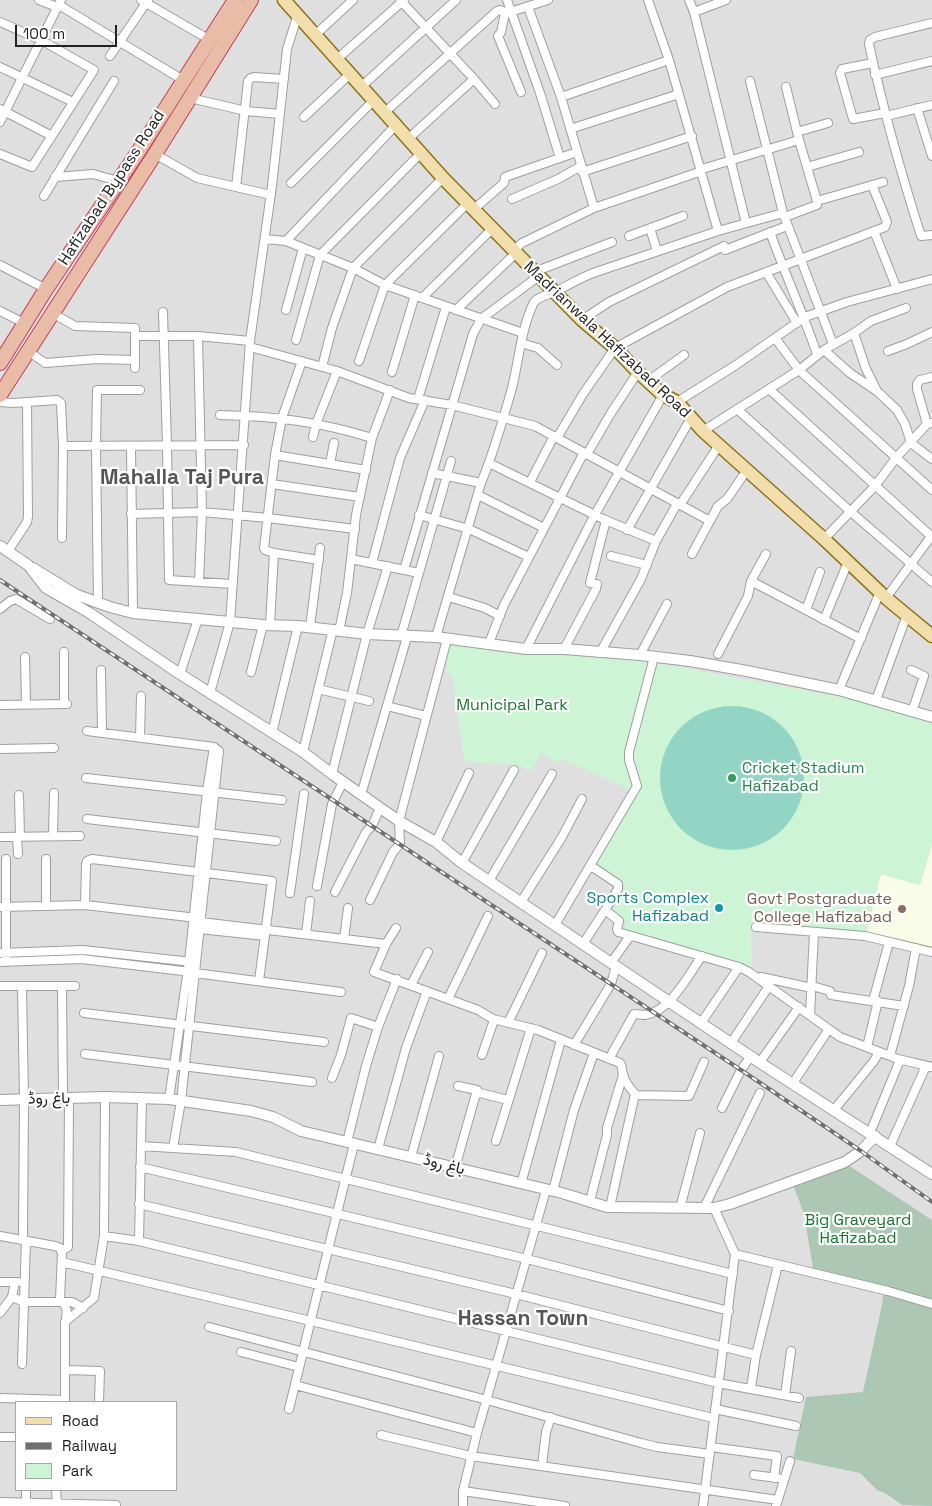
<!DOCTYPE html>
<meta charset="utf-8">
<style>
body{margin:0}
#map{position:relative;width:932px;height:1506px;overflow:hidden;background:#f1efe9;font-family:"Space Grotesk",sans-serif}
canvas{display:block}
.legend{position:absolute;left:15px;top:1401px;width:162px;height:90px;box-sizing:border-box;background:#fff;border:1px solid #a7a7a7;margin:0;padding:6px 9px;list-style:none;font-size:15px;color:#222}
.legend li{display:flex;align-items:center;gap:10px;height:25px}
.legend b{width:25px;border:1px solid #a7a7a7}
.scale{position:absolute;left:15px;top:25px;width:102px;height:22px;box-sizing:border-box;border:2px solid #222;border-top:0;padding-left:6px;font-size:15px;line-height:18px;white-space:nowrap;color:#222;-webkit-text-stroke:4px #fff;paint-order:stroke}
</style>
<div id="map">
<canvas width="932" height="1506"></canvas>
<ul class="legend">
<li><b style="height:6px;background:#f2ddad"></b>Road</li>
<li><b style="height:6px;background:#707070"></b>Railway</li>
<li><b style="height:14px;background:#cdf4d5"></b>Park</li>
</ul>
<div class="scale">100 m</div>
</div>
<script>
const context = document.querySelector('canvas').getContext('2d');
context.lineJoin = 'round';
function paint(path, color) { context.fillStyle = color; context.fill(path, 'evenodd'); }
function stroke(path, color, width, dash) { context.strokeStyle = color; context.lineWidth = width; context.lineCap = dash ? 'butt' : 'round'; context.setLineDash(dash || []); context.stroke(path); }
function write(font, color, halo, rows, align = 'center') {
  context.font = font + ' "Space Grotesk",Vazirmatn,sans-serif'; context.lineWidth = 4.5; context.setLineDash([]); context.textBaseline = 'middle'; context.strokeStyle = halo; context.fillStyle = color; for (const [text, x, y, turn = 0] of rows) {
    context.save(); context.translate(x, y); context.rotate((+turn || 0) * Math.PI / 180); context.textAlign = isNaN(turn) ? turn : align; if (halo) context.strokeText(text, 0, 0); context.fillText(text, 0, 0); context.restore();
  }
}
paint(new Path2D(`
 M0,0H932V1506H0ZM16,1402H176V1490H16Z`), '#dfdfdf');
paint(new Path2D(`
 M932,844V948L866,934L881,874L919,885Z`), '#f9fce7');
paint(new Path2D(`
 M848,1165L932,1220V1506L902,1505L885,1493L877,1490L860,1473L793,1459L806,1397L863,1392L882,1305L884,1288L813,1268L804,1214L794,1187Z`), '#adc7b5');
paint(new Path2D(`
 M447,645L650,660L625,760C628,771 636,780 631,790L562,759L559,763L541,753L531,771L516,765L464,761L452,675L446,673Z
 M657,663L863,701L932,721V845L920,885L881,874L864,934L751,925L752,968L624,930L627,922L612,913L626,887L595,866L641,787L634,767L633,745Z`), '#cdf4d5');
paint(new Path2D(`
 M660 778a72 72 0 1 1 144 0a72 72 0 1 1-144 0Z`), '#92d5c4');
const minor = new Path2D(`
 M39,0L57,7
 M141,0L210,40
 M400,0L474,79L495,104
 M507,0L540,93L560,158
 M648,0L669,60L718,231
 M689,0L694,12L746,223
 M59,5L183,80
 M528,7L561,97L594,208
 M694,12L726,0
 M505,13L501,32L498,36L521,92
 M0,22L41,40L94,70L32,167L0,154
 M932,23L875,37L870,40L869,44C883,109 901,173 921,236L932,235
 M314,36L353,0
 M110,56L148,0
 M336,60L404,0
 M873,63L842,69L840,73L853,119L885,113
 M0,67L73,102
 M875,75L932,61
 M750,81L783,213L833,344
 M361,87L456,0
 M561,97L669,60
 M190,98L246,111L280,114
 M917,108L932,156
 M0,109L52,136
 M384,113L497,11L500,10L507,13L548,0
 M886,116L932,105
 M304,117L350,74
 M0,122L61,0
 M570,129L679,94
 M797,132L828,123
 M408,139L474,79
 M155,154L197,178L236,187
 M807,167L859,152
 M582,172L692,136
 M55,177L93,174L118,181
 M291,183L373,101
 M271,195L236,187L248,81L251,78L254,77L284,79
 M44,196L114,81
 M512,199L558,179L581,166
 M817,201L883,182
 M473,210L504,183L505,177L577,152
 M785,217L814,206L817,205V201L799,140L786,87
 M650,228L657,251
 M874,231L897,289
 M770,232C785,274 803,313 817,354
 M629,236L683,216
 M265,239L286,241L353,268L385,285L523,333
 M286,241L396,125
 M513,251L522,243L594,208L699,172L702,169L799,140
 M0,265L46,289
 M534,272L612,242
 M766,272L797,323
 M422,298L492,229
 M286,310L303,248
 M456,310L515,254
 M0,311L24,323
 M163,312L167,445L169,580L232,584
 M52,313L75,326L135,328V368
 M582,320L609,302L724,246L725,250L787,226
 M854,333L866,369L877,391
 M136,336H198L250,341
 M198,336L202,512L199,582
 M775,338L799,370L932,490
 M296,340L320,255L421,153
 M521,343L538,348L557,365
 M250,347L337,371L409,398L452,405L535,426L710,521
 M824,350L850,373L878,392L897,410L905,424L911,443L932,459
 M28,351L45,363L97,359L135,360
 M888,351L907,344L932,332
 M359,361L385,285L467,204
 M322,367L332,328L353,268L443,178
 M392,372L415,295
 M648,381L684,355
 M769,389L932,537
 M418,399L446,307
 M0,402L13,403L57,400L61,403L63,446L62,538
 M677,402L736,365L805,317L847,302L932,279
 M737,409L851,512L932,582
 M220,415C274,416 321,422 372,438
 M927,424L917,389V384L920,380L932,377
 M703,431L799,370L824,350L854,333L871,321L906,308
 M313,437L316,424L337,371
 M557,438L583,394L615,348L727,287L885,227L887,222L872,185
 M63,446L244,445
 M131,446L133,613
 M275,455L366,470
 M489,463L603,519L656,541
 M330,464L334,443
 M432,473L481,483
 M530,482L554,436
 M272,484L360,497
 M478,495L544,528
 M680,505L719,445
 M131,514L202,512L268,518L355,529
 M419,515L469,529L529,557
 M627,530L691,418
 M824,539L875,486L896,458L927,424L932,423
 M8,551L27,522L28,517L27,402
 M274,553L319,560
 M692,554L718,506L727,499L747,470
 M611,556L647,565
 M351,559L419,573
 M372,563L400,458L425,400
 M404,570L473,334L481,319L539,276
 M751,581L861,639
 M449,597L485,608L500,616
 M886,598L932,535
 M98,602L96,446L97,390H140
 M0,609L10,601L16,599L50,619
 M806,610L820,572
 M824,620L848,562
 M270,625L274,553L265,550L264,548L275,455L282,418L302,361
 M310,627L320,548
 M339,631L347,593L356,515L372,438L390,390
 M401,636L451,461
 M436,637L481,483C494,452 503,420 512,388C519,360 521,329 534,302C540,296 547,295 555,292C569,285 581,277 596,272L718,231L783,213
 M489,643L504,605L582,456L587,454L611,413L638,372
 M526,649L593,518L663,395
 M564,649L596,589L597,584L590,583L606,520
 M600,653L641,579L656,541L677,504
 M718,654L748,596L751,581L766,554
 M640,655L667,604
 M25,657L26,704
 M101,670L102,733
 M911,670L924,676L912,712
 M251,672L263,625
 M180,674L198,619
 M318,689L369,701
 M839,690L880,592
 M210,693L230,622L250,341L272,186L287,49L297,17
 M876,700L907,615
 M64,704V652
 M0,705L67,704
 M387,706L426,716
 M87,731L214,747L219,751L181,1101L173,1148
 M272,733L298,626
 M140,737L141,696
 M0,749L54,748
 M303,752L333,629
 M332,774L367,634L388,566
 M86,778L282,800
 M19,795L20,837
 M361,795L407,637
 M87,819L276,841
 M53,836L54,793
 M0,837L80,836
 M17,837L18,854
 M436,842L469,773
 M6,859V957
 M462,863L514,770
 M591,866L618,884V889L605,910L619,921L617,929L618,932L739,967L749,972L840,1037L898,1059L932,1067
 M489,881L552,774
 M317,886L332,804L343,782
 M335,892L366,832L372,826L380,808
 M290,893L304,794
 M370,900L393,852L400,844L399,821L447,639
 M521,902L562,837L582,799
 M46,905V859
 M85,905L86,864L87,861L92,859L272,881L259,981
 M0,907L85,905L197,918
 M201,922L386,944
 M555,925L637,786L629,760V752L654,657
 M756,927L865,936L932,952
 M396,928L386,944L374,972L478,1010L493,1019L538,1030L620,1063C623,1067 621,1069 623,1074C624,1082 631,1089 636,1095L689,1096L704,1062
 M200,929L265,936
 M306,934L310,901
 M344,939L348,908
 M583,944L605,910
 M0,953L83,950L192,962
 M0,962L82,959L191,972
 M611,963L630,936
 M195,973L341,992
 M758,978L761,977L812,988
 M411,985L428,952
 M0,986H75
 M22,986L24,1099L23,1240
 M62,986L63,1098
 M812,986L830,991L831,995L904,1006
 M448,999L488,916
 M873,1001L889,942
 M84,1013L324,1042
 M810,1015L814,932
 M508,1023L542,953
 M701,1023L739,967
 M731,1043L769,986
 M574,1045L611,984L616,966
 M867,1047L878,1001
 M85,1054L312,1082
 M482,1055L494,1020
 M890,1056L909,986L916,948
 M609,1059L634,1014C637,1014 642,1015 645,1015C670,1012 689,974 702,956
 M760,1062L799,1007
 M332,1078L341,1055L351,1018L378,1027
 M793,1083L829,1029
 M476,1092L508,1100
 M169,1099L189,962L207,791L214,747
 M722,1108L741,1070L751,1056
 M834,1110L874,1061L879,1052
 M870,1133L900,1060
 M496,1141L531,1028
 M347,1142L366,1066L378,1027L397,979
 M141,1146L236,1152L733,1274
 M890,1146L926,1066
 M378,1149L406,1048L427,991
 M411,1157L439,1056
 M140,1167L527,1259L729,1311
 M455,1168L477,1090L458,1086
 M521,1184L561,1040
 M553,1191L574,1110L594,1053
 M590,1201L607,1135V1128L623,1075
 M139,1204L516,1294L756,1355
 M610,1207L635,1094
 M680,1208L700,1133
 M704,1208L760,1093
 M0,1236L55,1246L60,1248L62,1253L60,1299C69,1308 67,1313 65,1325V1402
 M104,1236L139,1241L718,1383L799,1398
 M139,1241L142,1098
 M61,1251L68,1247L69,1099
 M735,1254L888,1291L932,1304
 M62,1262L311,1321L713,1418
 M0,1282H18
 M12,1297L24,1302H72L83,1308
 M0,1313L12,1297L15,1282
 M65,1322L94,1298L104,1236L105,1097
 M209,1327L487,1400L641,1443L657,1447L710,1454
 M241,1352L299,1367
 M22,1364L26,1241
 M65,1370L100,1371L99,1402
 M295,1385L477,1433
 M751,1388L756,1355L778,1265
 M785,1395L791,1351
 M0,1398L65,1400
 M289,1409L354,1144
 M715,1409L796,1426
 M381,1435L471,1456L778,1500
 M0,1437H16
 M711,1447L777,1456L774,1478
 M542,1466L546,1432L551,1417
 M754,1475L778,1478
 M56,1490L57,1503
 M463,1491L565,1506
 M0,1502L116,1505
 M26,1506V1490
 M463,1506V1491L477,1433L546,1190
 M703,1506L735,1254L714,1208
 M776,1506L790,1461`);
const tertiary = new Path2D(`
 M0,546L28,565L46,588L88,612L180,674L303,752L332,774L399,821L436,842L462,863L762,1064L932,1174
 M33,568L77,595L110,607L133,613L263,625L298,626L367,634L436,637L526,649H564L640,655L690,661L747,671L839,690L932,717
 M0,1100L105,1097L169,1099L251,1111L273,1117L301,1131L562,1193L607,1207L714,1208L730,1204L845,1162L861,1151L875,1136`);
const primary = new Path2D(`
 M284,0L443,178L582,320L615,348L638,372L663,395L677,402L703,431L824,539L886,598L932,636`);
const trunk = new Path2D(`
 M0,363L46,289L138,152L235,0
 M0,395L155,154L251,0`);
stroke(minor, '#9f9f9f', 10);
stroke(tertiary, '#9f9f9f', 12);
stroke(primary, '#8c7413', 15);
stroke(trunk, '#c73e5b', 16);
stroke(minor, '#fff', 8);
stroke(tertiary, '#fff', 10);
stroke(primary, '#f2ddad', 12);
stroke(trunk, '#e8bca6', 14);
const rail = new Path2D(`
 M0,580L747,1074L861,1151L932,1202`);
stroke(rail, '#707070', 4);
stroke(rail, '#fff', 2, [5.5]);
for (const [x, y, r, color] of [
 [732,778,5,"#2e9e5b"],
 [719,908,5,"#0f9aa8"],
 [902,909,5,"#8d6e63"]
]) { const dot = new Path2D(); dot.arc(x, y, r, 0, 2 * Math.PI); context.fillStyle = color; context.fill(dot); stroke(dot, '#fff', 2); }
write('16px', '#222', '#fff', [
 ["Hafizabad Bypass Road",112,188,-57],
 ["Madrianwala Hafizabad Road",607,340,43],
 ["باغ روڈ",49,1099,-1],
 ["باغ روڈ",444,1165,14]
]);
write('16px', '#1a752e', '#fff', [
 ["Municipal Park",512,706],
 ["Big Graveyard",858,1221],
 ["Hafizabad",858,1239]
]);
write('16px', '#27864d', '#fff', [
 ["Cricket Stadium",742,769],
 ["Hafizabad",742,787]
], 'left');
write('16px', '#0d838f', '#fff', [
 ["Sports Complex",709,899],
 ["Hafizabad",709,917]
], 'right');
write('16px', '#785e54', '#fff', [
 ["Govt Postgraduate",892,900],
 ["College Hafizabad",892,918]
], 'right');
write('bold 21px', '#555', '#fff', [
 ["Mahalla Taj Pura",182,478],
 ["Hassan Town",523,1319]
]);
</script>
